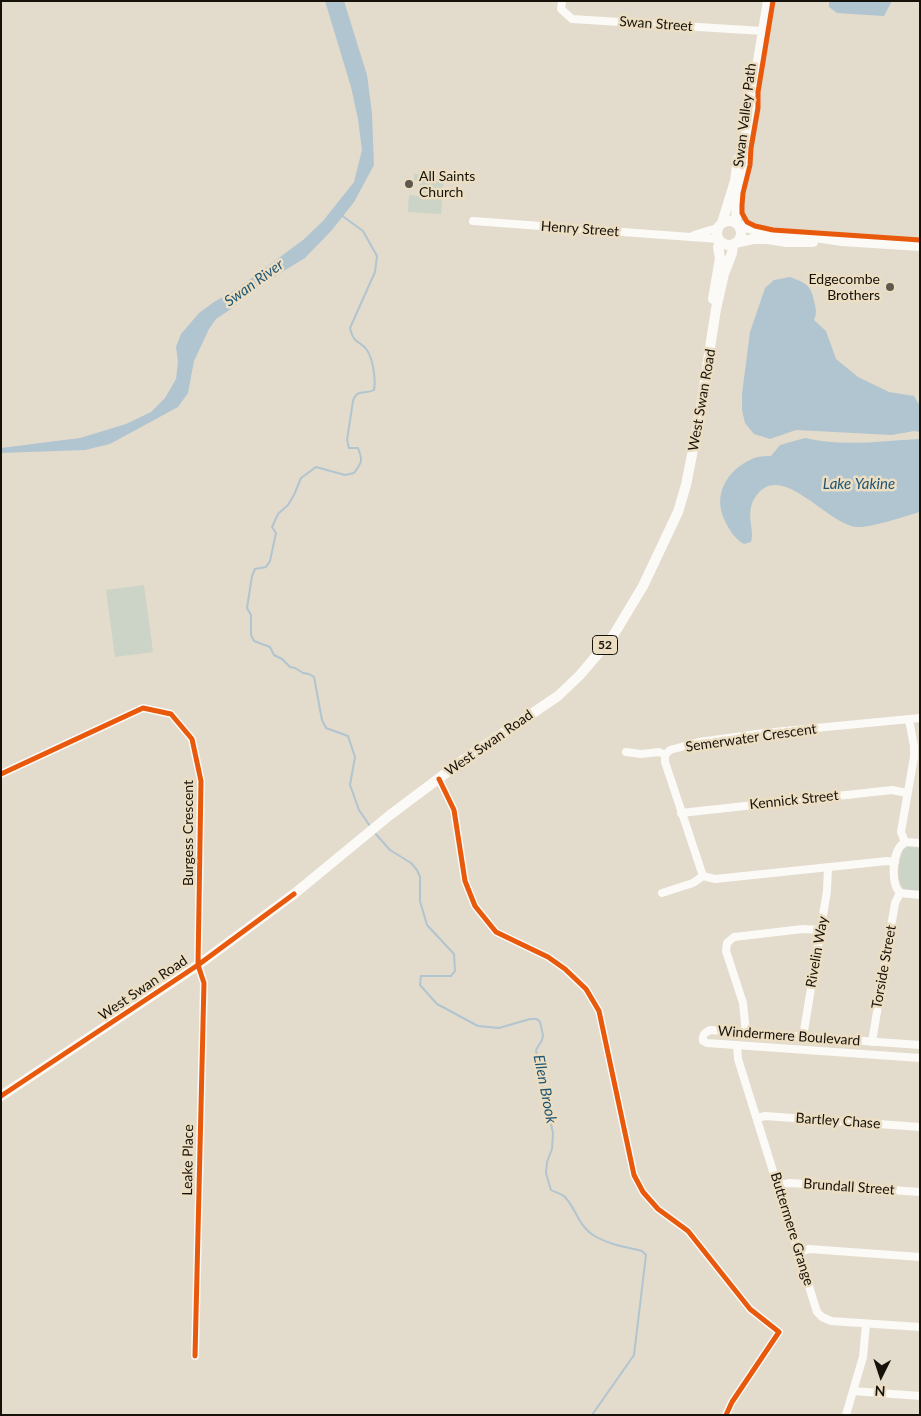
<!DOCTYPE html>
<style>
body{margin:0}
#map{position:relative;width:921px;height:1416px;overflow:hidden;background:#e3dbcc;font-family:Lato,sans-serif}
canvas{display:block}
.frame{position:absolute;inset:0;border:2px solid #171209;pointer-events:none}
.north{position:absolute;left:856px;top:1351px;width:50px;height:50px;-webkit-text-stroke:4px #ecdec3;paint-order:stroke;rotate:184deg;font-size:14px;font-weight:700;line-height:20px;text-align:center;color:#171209}
.north::after{content:'';display:block;margin:auto;width:18px;height:22px;background:#171209;clip-path:polygon(50% 0,100% 100%,50% 72%,0 100%)}
</style>
<div id="map">
<canvas width="921" height="1416"></canvas>
<div class="frame"></div>
<div class="north">N</div>
</div>
<script>
const context = document.querySelector('canvas').getContext('2d');
context.lineJoin = 'round';
function paint(path, color) { context.fillStyle = color; context.fill(path, 'evenodd'); }
function stroke(path, color, width, dash) { context.strokeStyle = color; context.lineWidth = width; context.lineCap = dash ? 'butt' : 'round'; context.setLineDash(dash || []); context.stroke(path); }
function write(font, color, halo, rows, align = 'center') {
  context.font = font + ' Lato,sans-serif'; context.lineWidth = 5; context.setLineDash([]); context.textBaseline = 'middle'; context.strokeStyle = halo; context.fillStyle = color; for (const [text, x, y, turn = 0] of rows) {
    context.save(); context.translate(x, y); context.rotate((+turn || 0) * Math.PI / 180); context.textAlign = isNaN(turn) ? turn : align; if (halo) context.strokeText(text, 0, 0); context.fillText(text, 0, 0); context.restore();
  }
}
paint(new Path2D(`
 M414,174L444,176L441,214L408,212L409,195L419,196L420,181L414,180Z
 M144,585L153,652L115,657L106,590Z
 M909,846L920,848V891L904,890C895,877 899,864 903,850Z`), '#cbd4c6');
paint(new Path2D(`
 M325,1H344L367,75L372,113L374,165L354,202L332,230L305,258L259,286L231,309L216,319L209,329L194,361L188,393L178,407L110,444L85,450L1,453V448L80,438L126,424L151,412L165,398L176,379L178,362L176,347L181,334L199,313L214,302L237,289L303,240L323,221L354,182L362,150L358,119L351,87Z
 M829,1H892L884,16L837,13L829,7Z
 M790,277C805,283 811,284 814,301C816,309 817,313 814,320L826,331L836,359L858,377L889,392L914,396L920,406V432L914,431L892,435L796,430L770,439L754,434L745,423L742,410V394L750,332L765,288L774,280Z
 M805,438C842,447 882,441 920,439V512C905,516 871,528 857,527C826,525 778,454 753,501C746,517 755,531 751,542L744,544C736,540 729,530 725,521C712,495 727,470 752,459C758,456 765,456 771,456L780,445Z`), '#b1c5d0');
stroke(new Path2D(`
 M341,215L363,231L377,256L375,272L350,328C354,345 360,340 367,350C373,359 376,380 374,390C365,395 357,388 353,401L347,440L349,448H358C363,461 362,462 354,473L345,475L316,467L301,478L294,495L288,505L278,514L272,527L276,533L270,561L266,567L255,569L252,576L247,608L251,615V635L254,641L270,647L274,655L282,659L290,667L295,668L303,673L309,674L314,677L322,720L326,728L348,736L355,757L350,785L359,810L370,826
 M374,832L390,850L411,863L417,870L420,877V901L427,925L454,954L455,971L451,976H421L420,985L437,1004L478,1026L499,1028L530,1019H537L540,1022L543,1035L542,1040L536,1050L541,1079L553,1133L552,1149L547,1162L546,1173L551,1190C556,1193 561,1193 565,1197C576,1209 579,1226 593,1235C607,1244 626,1247 642,1251L646,1255L634,1355L592,1415`), '#b1c5d0', 2);
stroke(new Path2D(`
 M562,1L561,9L572,19L762,31
 M473,221L718,239
 M694,235L717,228
 M626,752L641,754L659,752L665,755
 M1,774L143,708L171,714L192,739L201,781L198,965L204,983L195,1356
 M439,779L454,810L465,881L475,906L496,932L548,957L565,969L586,989L599,1011L634,1175L643,1192L658,1209L688,1231L750,1309L779,1332L732,1402L726,1415
 M681,813L892,790L907,793
 M905,842L901,832L902,826L914,757V746L909,720
 M920,843L905,842C892,850 890,882 900,893L920,895
 M895,862L887,861L715,879L703,876L665,762V755L670,750L699,742L764,733L920,718
 M662,893L693,883L703,876
 M746,1033L743,1003L726,951L727,943L734,937L803,929L820,930
 M803,1037L827,891L828,867
 M872,1042L895,903L900,893
 M737,1045L738,1059L817,1312L822,1317L831,1321L920,1327
 M920,1045L710,1030C705,1033 702,1034 703,1041L707,1043L920,1058
 M757,1118L765,1116L920,1127
 M779,1185L790,1183L920,1192
 M800,1252L809,1249L920,1257
 M853,1391L920,1396
 M846,1415L863,1357L866,1324`), '#fbfaf7', 8);
stroke(new Path2D(`
 M717 233a12 12 0 1 1 24 0a12 12 0 1 1-24 0Z
 M722,223L735,181L738,159L742,156L768,1
 M736,223L737,195L745,161L742,156
 M738,225L767,233L809,236L842,241L920,246
 M735,243L753,239H768L786,242H813
 M713,299L720,258L718,247L720,241
 M1,1096L198,965L294,894L390,815L462,761L558,696L580,675L613,636L643,586L678,512L686,485L699,419L716,309L724,274L732,253L733,245`), '#fbfaf7', 10);
stroke(new Path2D(`
 M773,1L758,92V108L751,148L750,165L743,193L742,205V213L747,222L755,226L773,230L920,240
 M1,774L143,708L171,714L192,739L201,781L198,965L204,983L195,1356
 M439,779L454,810L465,881L475,906L496,932L548,957L565,969L586,989L599,1011L634,1175L643,1192L658,1209L688,1231L750,1309L779,1332L732,1402L726,1415
 M1,1096L198,965L294,894`), '#e8590c', 5);
for (const [x, y, r, color] of [
 [409,184,5,"#5e584d"],
 [890,287,5,"#5e584d"]
]) { const dot = new Path2D(); dot.arc(x, y, r, 0, 2 * Math.PI); context.fillStyle = color; context.fill(dot); stroke(dot, '#ecdec3', 2); }
for (const [x, y, w] of [
 [605,645,25]
]) { const box = new Path2D(); box.roundRect(x - w / 2, y - 9.5, w, 19, 4); context.fillStyle = '#ecdec3'; context.fill(box); stroke(box, '#171209', 1); }
write('bold 12px', '#171209', null, [
 ["52",605,645]
]);
write('14px', '#171209', '#ecdec3', [
 ["Swan Street",656,24,4],
 ["Swan Valley Path",745,115,-83],
 ["Henry Street",580,229,4],
 ["West Swan Road",702,400,-80],
 ["Semerwater Crescent",751,738,-8],
 ["West Swan Road",489,743,-35],
 ["Kennick Street",794,800,-6],
 ["Burgess Crescent",188,833,-90],
 ["Rivelin Way",817,952,-80],
 ["Torside Street",884,967,-80],
 ["West Swan Road",143,988,-34],
 ["Windermere Boulevard",789,1036,4],
 ["Bartley Chase",838,1121,4],
 ["Leake Place",188,1160,-89],
 ["Brundall Street",849,1187,4],
 ["Buttermere Grange",792,1229,73]
]);
write('14px', '#171209', '#ecdec3', [
 ["All Saints",419,176],
 ["Church",419,192],
 ["Edgecombe",880,279,"right"],
 ["Brothers",880,295,"right"]
], 'left');
write('italic 15px', '#1d5574', '#ecdec3', [
 ["Swan River",254,283,-36],
 ["Lake Yakine",859,484],
 ["Ellen Brook",545,1089,79]
]);
</script>
